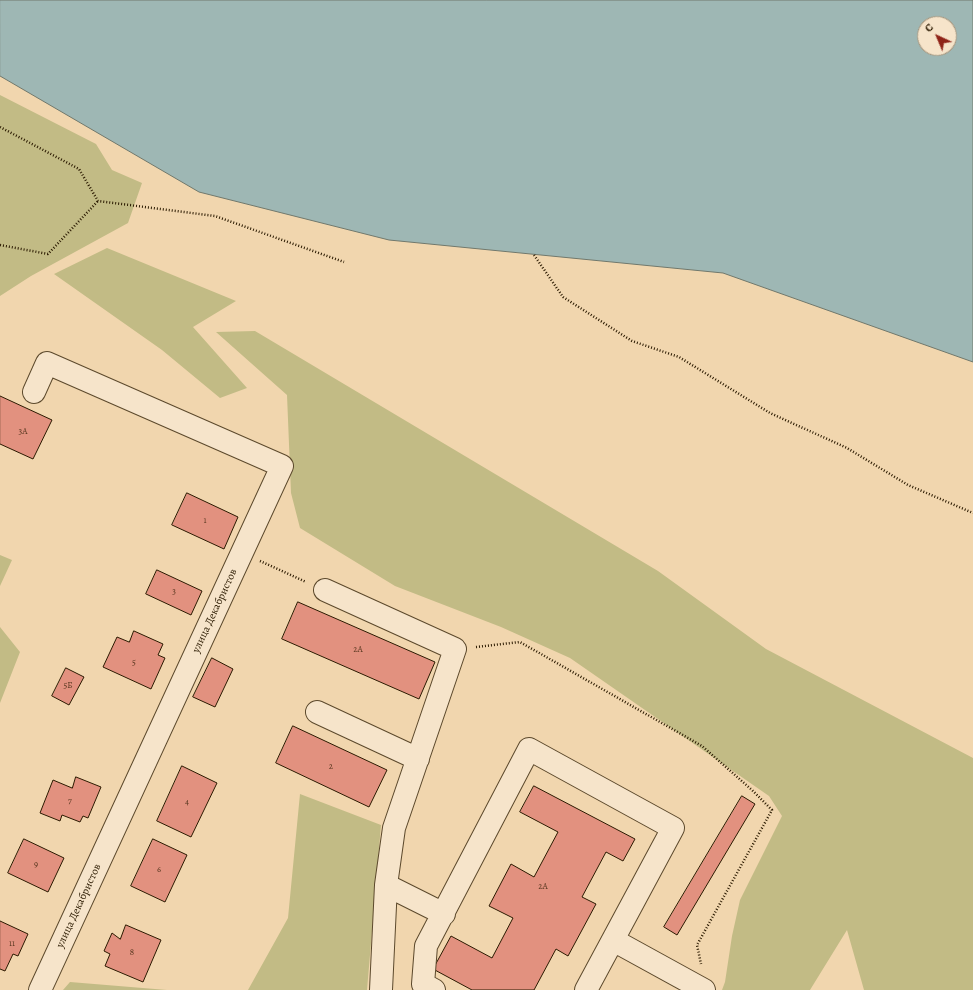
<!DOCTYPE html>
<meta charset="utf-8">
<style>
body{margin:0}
#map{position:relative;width:973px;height:990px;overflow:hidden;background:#f1d6ae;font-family:Alegreya,serif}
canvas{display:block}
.north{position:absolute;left:917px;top:16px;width:40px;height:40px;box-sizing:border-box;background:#f6e4ca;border:1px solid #a5937a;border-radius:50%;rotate:316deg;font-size:11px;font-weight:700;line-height:16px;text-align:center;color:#2b1a01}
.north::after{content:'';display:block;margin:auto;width:14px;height:18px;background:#8f2418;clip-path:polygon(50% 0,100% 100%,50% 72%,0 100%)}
</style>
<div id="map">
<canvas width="973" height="990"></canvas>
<div class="north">С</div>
</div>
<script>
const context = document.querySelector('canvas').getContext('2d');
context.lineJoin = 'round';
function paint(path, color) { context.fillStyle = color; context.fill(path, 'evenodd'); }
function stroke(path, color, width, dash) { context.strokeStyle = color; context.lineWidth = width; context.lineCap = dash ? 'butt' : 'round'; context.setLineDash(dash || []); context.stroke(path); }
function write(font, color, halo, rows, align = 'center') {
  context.font = font + ' Alegreya,serif'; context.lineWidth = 3.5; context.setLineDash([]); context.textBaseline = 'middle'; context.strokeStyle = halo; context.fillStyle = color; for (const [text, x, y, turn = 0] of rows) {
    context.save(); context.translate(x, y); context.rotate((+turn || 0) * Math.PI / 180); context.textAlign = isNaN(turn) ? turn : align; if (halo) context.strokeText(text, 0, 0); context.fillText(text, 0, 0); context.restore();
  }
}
paint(new Path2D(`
 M0,95L96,144L112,170L142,183L128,223L31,276L0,296Z
 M107,248L236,301L193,327L247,388L220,398L162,350L54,274Z
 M255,331L658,571L766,649L973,758V990H864L847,930L810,990H722L725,982L732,936L740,900L782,816L769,796L570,658L501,627L395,586L300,528L291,493L287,395L216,332Z
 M0,555L12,560L0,586Z
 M0,627L20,652L0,703Z
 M300,794L381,825L367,990H248L288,918Z
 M70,982L167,990H63Z`), '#c2bb85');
const water = new Path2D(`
 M0,0H973V362L723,273L389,240L199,192L0,76ZM925,24H949V48H925Z`);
paint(water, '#9eb7b4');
stroke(water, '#70786c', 1);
const building = new Path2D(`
 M0,396L52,420L33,459L0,444Z
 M187,493L238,517L224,549L172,525Z
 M157,570L202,591L191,615L146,594Z
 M298,602L435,662L419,699L282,639Z
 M134,631L163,644L158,655L165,658L151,689L103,667L117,637L129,642Z
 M212,658L233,669L215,707L193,697Z
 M66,668L84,677L69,705L52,696Z
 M293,726L387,770L369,807L276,763Z
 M182,766L217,783L191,837L157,821Z
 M76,777L101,787L88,818L83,816L80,822L62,815L60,821L40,813L53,780L72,788Z
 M534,786L635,839L623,861L606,852L582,897L596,904L568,956L556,949L534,990H472L433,969L451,936L492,958L513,918L489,906L511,864L534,877L558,832L520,812Z
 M742,796L755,804L677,935L664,927Z
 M24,839L64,858L48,892L8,873Z
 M153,839L187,855L165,902L131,886Z
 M0,921L28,934L18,956L13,954L5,971L0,969Z
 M126,925L161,940L143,982L105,966L110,954L104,951L112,933L120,939Z`);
paint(building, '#e2917f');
stroke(building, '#2b1a01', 1);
const minor = new Path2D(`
 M34,392L47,363L282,466L40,990
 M325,590L455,649L394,828L386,885L381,990
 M317,712L418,759
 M386,885L444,914
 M613,940L704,990
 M434,990L423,984L426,946L529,749L673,828L586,990`);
stroke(minor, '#5c492c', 24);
stroke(new Path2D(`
 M0,127L79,169L98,201L215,216L344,262
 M0,245L48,254L98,201
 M534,255L563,297L632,341L679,357L770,413L847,448L908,485L973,513
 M260,561L306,582
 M476,647L520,642L702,746L752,790L772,810L697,945L701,964`), '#2b1a01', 2.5, [1, 2]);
stroke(minor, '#f6e4ca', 22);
write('9px', '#593820', null, [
 ["3А",23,432],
 ["1",205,521],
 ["3",174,592],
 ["2А",358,650],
 ["5",134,663],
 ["5Б",68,686],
 ["2",331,767],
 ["7",70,801],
 ["4",187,802],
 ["9",36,865],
 ["6",159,870],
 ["2А",543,887],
 ["11",12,944],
 ["8",132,953]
]);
write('11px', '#2b1a01', '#f6e4ca', [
 ["улица Декабристов",215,611,-65],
 ["улица Декабристов",79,906,-65]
]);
</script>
